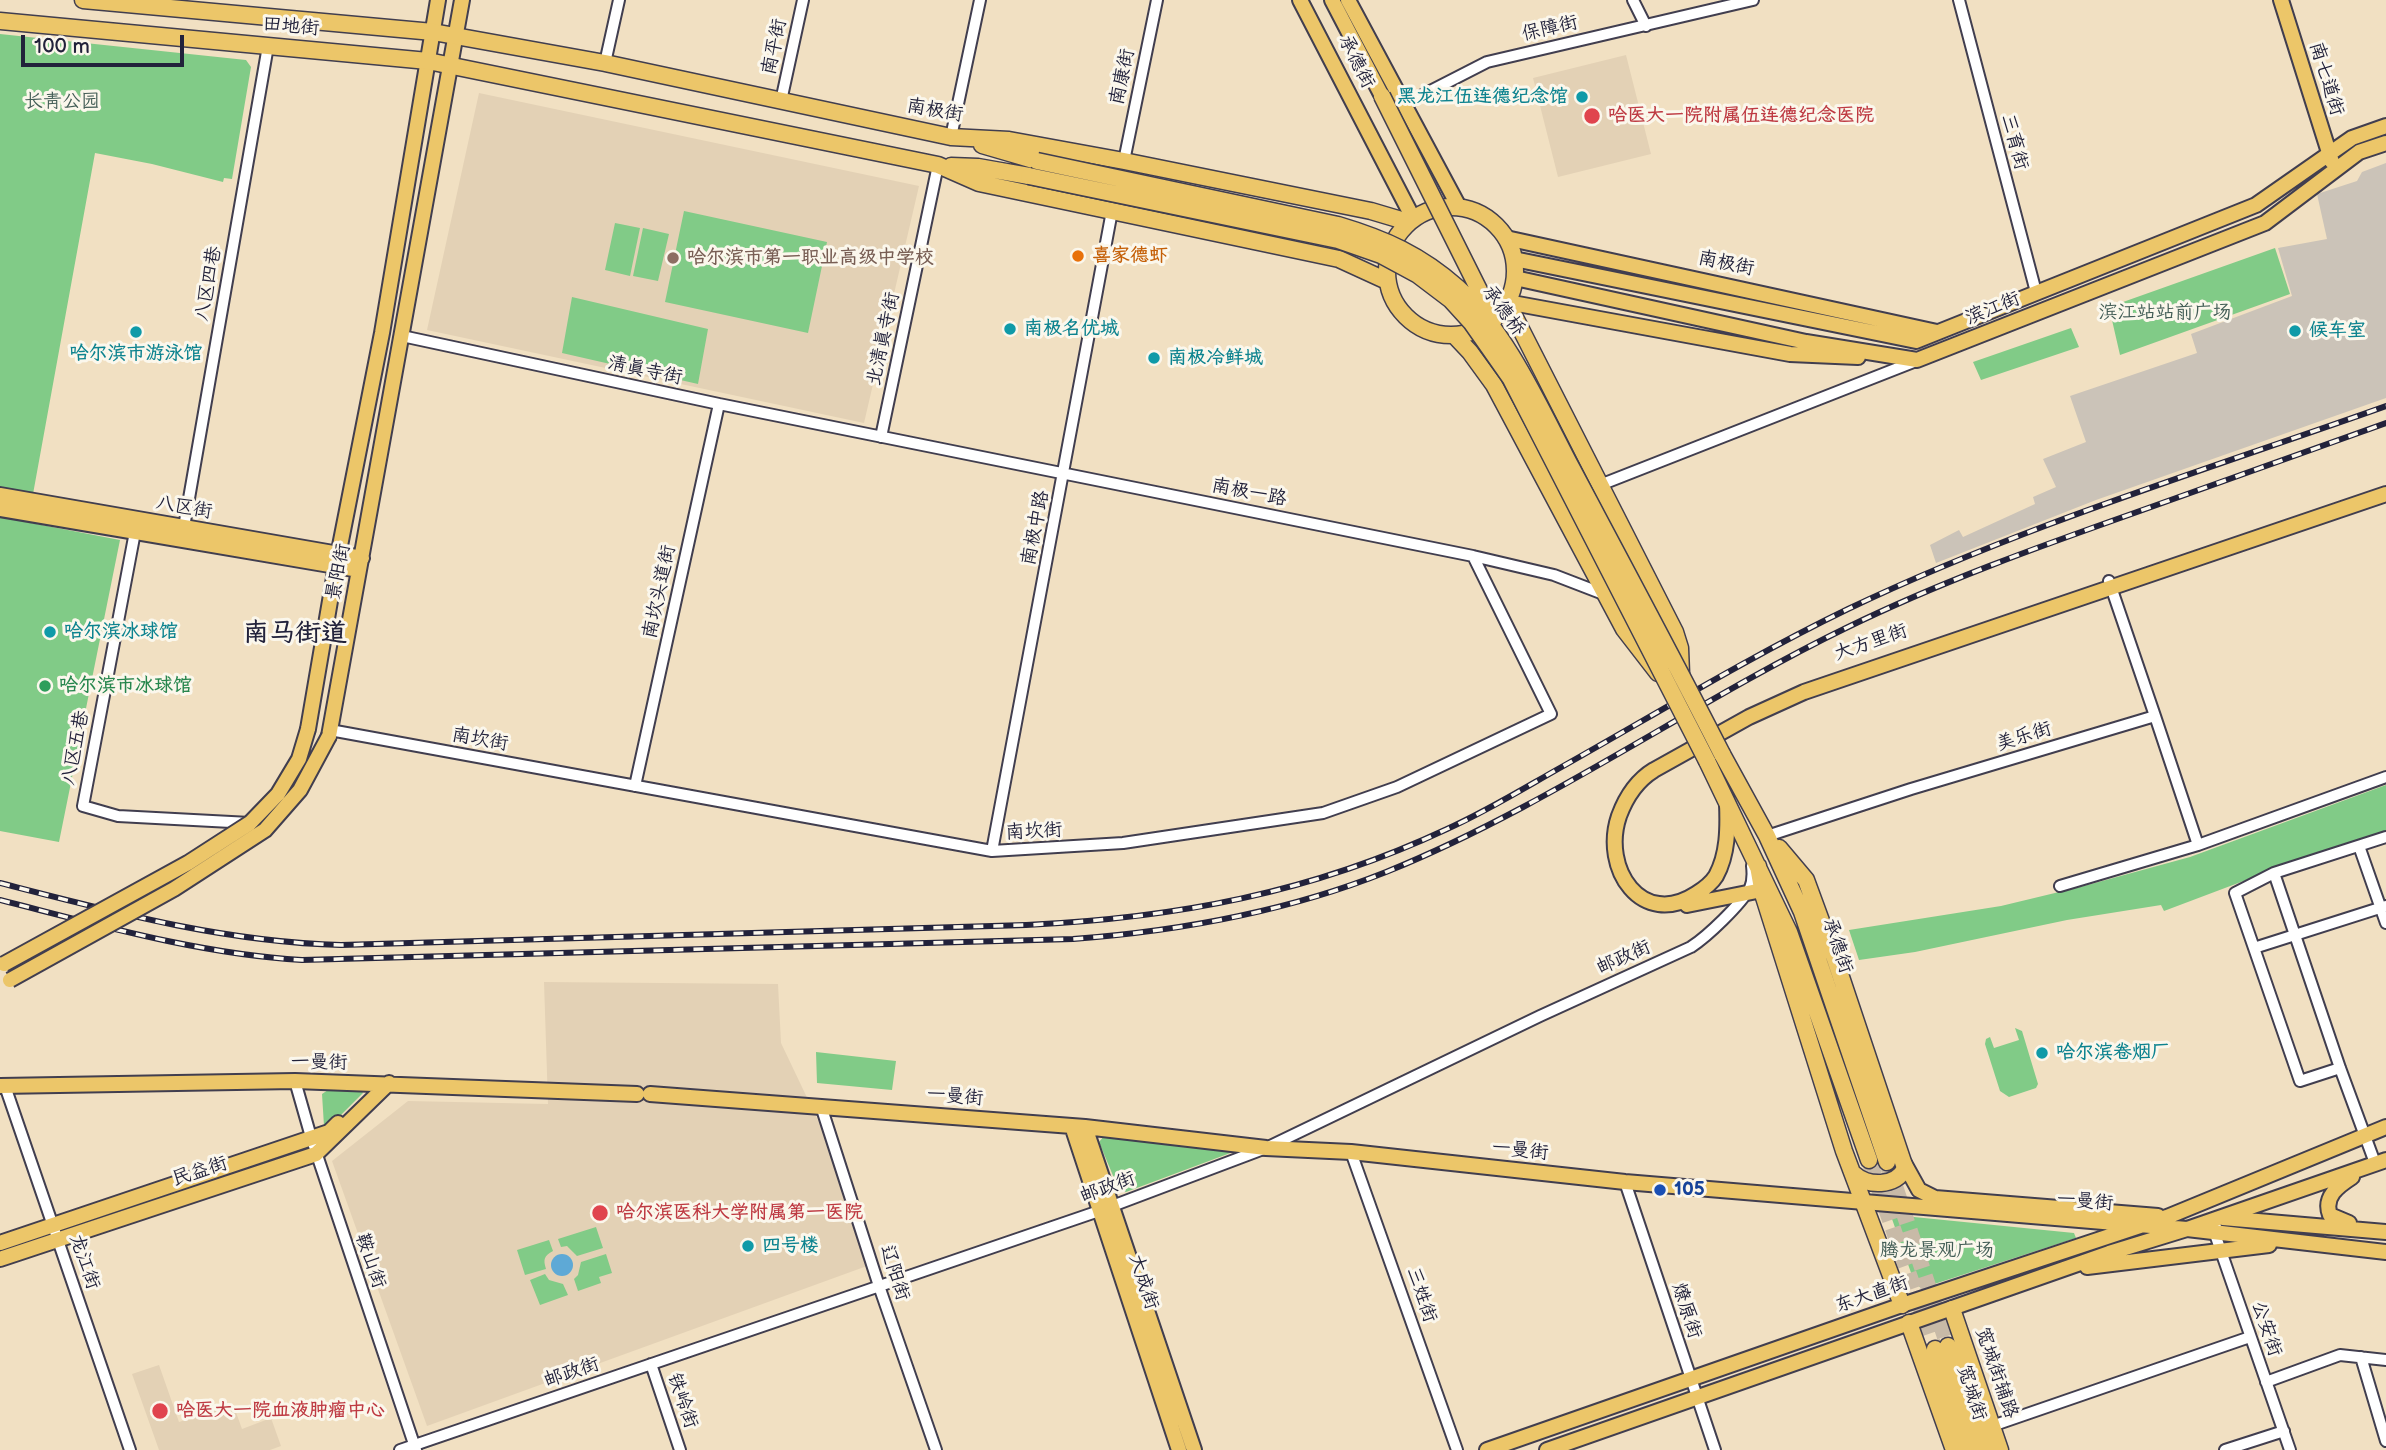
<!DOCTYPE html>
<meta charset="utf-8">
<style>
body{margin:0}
#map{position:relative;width:2386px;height:1450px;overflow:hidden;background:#f1e0c2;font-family:"Balsamiq Sans",sans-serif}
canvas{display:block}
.scale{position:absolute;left:21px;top:35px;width:163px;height:32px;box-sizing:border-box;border:4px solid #22223b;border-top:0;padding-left:9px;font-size:21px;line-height:24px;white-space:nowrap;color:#22223b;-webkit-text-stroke:5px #fbf7ec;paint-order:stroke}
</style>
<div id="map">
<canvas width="2386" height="1450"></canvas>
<div class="scale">100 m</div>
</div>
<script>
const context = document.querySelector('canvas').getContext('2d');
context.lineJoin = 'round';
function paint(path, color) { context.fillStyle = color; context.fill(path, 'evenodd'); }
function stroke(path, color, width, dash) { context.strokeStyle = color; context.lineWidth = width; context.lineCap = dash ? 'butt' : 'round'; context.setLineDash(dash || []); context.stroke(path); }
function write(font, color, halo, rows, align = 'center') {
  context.font = font + ' "Balsamiq Sans","LXGW WenKai TC",sans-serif'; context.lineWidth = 6; context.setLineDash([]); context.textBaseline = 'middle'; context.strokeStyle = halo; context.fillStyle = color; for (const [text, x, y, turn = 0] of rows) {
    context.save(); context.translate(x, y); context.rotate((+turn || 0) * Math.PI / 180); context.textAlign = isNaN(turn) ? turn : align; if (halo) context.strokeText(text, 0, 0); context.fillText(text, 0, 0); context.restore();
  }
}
paint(new Path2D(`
 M1626,55L1651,154L1558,177L1533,78Z
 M479,93L919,186L864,423L427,330Z
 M544,982L778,984L781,1043L822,1129L867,1266L427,1426L332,1161L408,1101L548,1104Z
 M159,1365L179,1422L233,1404L242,1429L271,1418L281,1446L270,1450H159L132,1374Z`), '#e3d1b5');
paint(new Path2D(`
 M2386,163V398L2096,500L1936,563L1930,545L1959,530L1963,537L2035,504L2033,497L2056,487L2043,459L2086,442L2070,396L2197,353L2191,334L2292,296L2278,248L2327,239L2317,194L2357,181L2362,172Z`), '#cbc3b8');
paint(new Path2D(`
 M0,34L246,60L251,67L232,179L224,178L223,182L152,164L95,153L33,494L0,489Z
 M684,211L827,242L808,333L665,302Z
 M615,223L640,228L630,276L605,270Z
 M643,228L669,234L658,281L633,276Z
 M2275,248L2290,294L2120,355L2109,307Z
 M572,297L708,329L698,384L562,353Z
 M2071,328L2079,347L1981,380L1973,362Z
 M0,517L120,540L59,842L0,831Z
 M2386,785V833L2270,871L2164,911L2161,905L2067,920L1915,952L1859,960L1849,930L2001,906L2084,886L2190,857Z
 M2015,1028L2022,1031L2038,1084L2036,1088L2009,1097L2000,1091L1985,1044L1986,1039L1990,1037L1994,1048L2019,1040Z
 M816,1052L896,1061L892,1090L817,1083Z
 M331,1088H360L363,1093L328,1128L324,1126L322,1094Z
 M1104,1136L1231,1146L1233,1152L1126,1192L1119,1190L1099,1142Z
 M1894,1215L2074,1233L2076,1238L1922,1288L1915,1284L1892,1219Z
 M596,1227L603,1248L577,1256L567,1246L561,1247L558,1239Z
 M549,1240L553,1251C544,1256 543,1259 546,1269L525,1275L517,1250Z
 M606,1254L612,1273L599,1277L601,1283L578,1291L574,1279L578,1275L581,1262Z
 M545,1274L549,1280L563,1284L568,1295L540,1305L530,1280Z`), '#81cb87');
paint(new Path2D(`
 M551 1265a11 11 0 1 1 22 0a11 11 0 1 1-22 0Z`), '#5ea9d6');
stroke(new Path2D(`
 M1869,1160L1935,1349
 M1887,1162L1948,1346`), '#c8baa7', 16, [16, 8]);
const minor = new Path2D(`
 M1633,0L1646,26
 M1959,0L2036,292
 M605,63L619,0
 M781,101L803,0
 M1403,105L1487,62L1753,0
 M951,137L980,0
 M1124,161L1157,0
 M402,336L719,404L1473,556L1554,575L1606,595
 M881,437L938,165
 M1600,485L1916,361
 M184,527L268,46
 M135,532L83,806L118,816L250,823
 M2155,716L2198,845
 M330,730L992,851L1123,843L1323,813L1397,787L1551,714L1473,556
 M635,786L719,404
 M1767,836L1911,789L2155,716L2109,581
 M2359,846L2386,923
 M992,851L1112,211
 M2274,873L2340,1068L2375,1163
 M2060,886L2198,845L2386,777
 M2254,948L2386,906
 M2340,1068L2300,1081L2235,893L2274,873L2386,837
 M295,1081L311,1137L416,1450
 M5,1086L130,1450
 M821,1106L879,1286L936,1450
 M1351,1152L1457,1450
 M1625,1182L1715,1450
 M2216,1227L2215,1234L2290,1450
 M2361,1357L2386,1441
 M651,1364L680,1450
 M2266,1382L2340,1355L2386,1360
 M1992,1426L2250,1337
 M400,1450L1099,1211L1266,1148L1540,1016L1691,947C1708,936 1740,905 1750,888C1753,881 1753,874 1752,866
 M2225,1450L2284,1431`);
const major = new Path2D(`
 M1300,0L1413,218
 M1332,0L1382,96
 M1348,0L1459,207
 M2281,0L2332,162
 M1506,238L1937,332
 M1514,259L1916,341L2256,205L2352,138L2386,126
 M1515,278L1806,342L1917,360L2265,223L2359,152L2386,143
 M1507,302L1790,354L1858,357
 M0,495L362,558
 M0,509L359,570
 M308,729L336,566L382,333L438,0
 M329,736L462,0
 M1727,803C1728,828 1728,854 1716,876C1711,884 1704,889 1696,894C1642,929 1601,869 1619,816C1626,797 1636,781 1654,770L1749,717L1804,692L2386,494
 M1687,905L1762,890
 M0,1086L295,1081L637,1094
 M650,1094L1085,1127L1266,1148L1351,1152L1625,1182L2187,1229L2386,1252
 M1072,1126L1179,1450
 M1085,1127L1194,1450
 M1904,1163L1919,1190L1935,1198L2158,1216
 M2223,1218L2386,1232
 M2349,1223L2330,1215C2323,1197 2338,1186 2352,1177
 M0,1243L329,1132L338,1123
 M0,1259L316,1154L389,1083
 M2087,1267L2269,1245
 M1487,1450L1902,1305L2167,1217L2386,1127
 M1547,1450L2109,1253L2187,1229L2386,1160`);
const highway = new Path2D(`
 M83,0L433,32L605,63L951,137L1009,140L1124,161L1371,211L1408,222
 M0,21L428,61L938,165L979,183L1339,259L1387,281
 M982,145L1037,161
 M951,166L978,167L1029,176
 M1387 271a64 64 0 1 1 128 0a64 64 0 1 1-128 0Z
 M1507,302L1675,632L1680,648L1681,674
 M1454,335L1470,352L1494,385L1624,629L1658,673
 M1722,754L1767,836L1802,912L1887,1162
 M1707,761L1789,932L1869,1160
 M1779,848L1806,880L1835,959L1905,1168C1897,1187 1866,1187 1854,1174
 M1758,866L1763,894L1844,1151L1902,1305
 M1952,1309L2000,1450
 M1909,1323L1954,1450
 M1948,1346L1984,1450
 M1935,1349L1968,1450`);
stroke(minor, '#413e4f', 14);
stroke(major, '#413e4f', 18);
stroke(highway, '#413e4f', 19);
stroke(minor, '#fff', 10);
stroke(major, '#ecc669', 14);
stroke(highway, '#ecc669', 16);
const rail = new Path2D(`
 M0,883C113,912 224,942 341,945L1026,925C1176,918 1311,893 1447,829C1485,812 1521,790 1558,769C1654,715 1749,657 1848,609C2021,526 2206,470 2386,406
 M0,900C99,925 199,954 302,960L1073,939C1180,931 1286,912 1386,872C1547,807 1690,704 1846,628C1940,582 2038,547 2137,512C2220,482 2303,453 2386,423`);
stroke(rail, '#22223b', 6);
stroke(rail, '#fbf7ec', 3.5, [10]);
const majorBridge = new Path2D(`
 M4,964L188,863L250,823L278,794L299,759L308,729
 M10,980L174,889L265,830L300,790L329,736`);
const highwayBridge = new Path2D(`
 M1382,96L1494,320
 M1037,161L1338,225C1385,239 1421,255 1458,288C1508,334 1540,408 1571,467C1622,563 1673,658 1722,754
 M1029,176L1338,240L1381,255L1418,275L1451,300L1471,322L1511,379L1707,761`);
stroke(majorBridge, '#413e4f', 18, []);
stroke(highwayBridge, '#413e4f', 19, []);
stroke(majorBridge, '#ecc669', 14);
stroke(highwayBridge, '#ecc669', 16);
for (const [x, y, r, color] of [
 [1582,97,7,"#0f9aa8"],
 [1592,116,9,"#e0444e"],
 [1078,256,7,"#e8710a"],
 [673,258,7,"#8d6e63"],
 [1010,329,7,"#0f9aa8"],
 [2295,331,7,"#0f9aa8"],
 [136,332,7,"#0f9aa8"],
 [1154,358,7,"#0f9aa8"],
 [50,632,7,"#0f9aa8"],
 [45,686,7,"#2e9e5b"],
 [2042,1053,7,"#0f9aa8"],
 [1660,1190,7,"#1a4fb4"],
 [600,1213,9,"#e0444e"],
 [748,1246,7,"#0f9aa8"],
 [160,1411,9,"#e0444e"]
]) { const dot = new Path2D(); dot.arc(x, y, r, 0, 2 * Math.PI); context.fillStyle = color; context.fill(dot); stroke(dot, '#fbf7ec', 2.5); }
write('19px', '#22223b', '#fbf7ec', [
 ["田地街",291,27,5],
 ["保障街",1550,29,-13],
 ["南平街",775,47,-78],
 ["承德街",1356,62,63],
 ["南康街",1123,77,-78],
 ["南七道街",2326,79,73],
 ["南极街",935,111,10],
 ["三育街",2014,142,75],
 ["南极街",1726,264,12],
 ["八区四巷",209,284,-80],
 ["滨江街",1993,309,-22],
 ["承德桥",1503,311,53],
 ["北清真寺街",884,339,-78],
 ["清真寺街",645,371,12],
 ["南极一路",1249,493,11],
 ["八区街",184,508,10],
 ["南极中路",1036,528,-79],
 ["景阳街",339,572,-79],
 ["南坎头道街",660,592,-78],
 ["大方里街",1871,643,-19],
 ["美乐街",2024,737,-17],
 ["南坎街",480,740,10],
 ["八区五巷",76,748,-79],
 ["南坎街",1034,832,-3],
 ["承德街",1837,946,71],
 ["邮政街",1624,958,-24],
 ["一曼街",319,1063,1],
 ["一曼街",955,1097,5],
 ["一曼街",1520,1151,6],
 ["民益街",200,1172,-18],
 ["邮政街",1108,1188,-20],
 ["一曼街",2085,1202,5],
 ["鞍山街",370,1261,71],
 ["龙江街",84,1262,71],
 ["辽阳街",894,1273,72],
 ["大成街",1143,1282,72],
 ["三姓街",1421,1295,71],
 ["东大直街",1872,1295,-19],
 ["燎原街",1686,1311,72],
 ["公安街",2266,1329,71],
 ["邮政街",572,1373,-19],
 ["宽城街辅路",1996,1373,71],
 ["宽城街",1971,1393,72],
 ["铁岭街",682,1401,71]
]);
write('bold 19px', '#0d838f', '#fbf7ec', [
 ["黑龙江伍连德纪念馆",1568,97,"right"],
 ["南极名优城",1024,329],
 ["候车室",2309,331],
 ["哈尔滨市游泳馆",136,354,"center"],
 ["南极冷鲜城",1168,358],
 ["哈尔滨冰球馆",64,632],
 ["哈尔滨卷烟厂",2056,1053],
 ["四号楼",762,1246]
], 'left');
write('19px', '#435d56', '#fbf7ec', [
 ["长青公园",62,102],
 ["滨江站站前广场",2165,313],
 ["腾龙景观广场",1937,1251]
]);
write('bold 19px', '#be3a42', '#fbf7ec', [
 ["哈医大一院附属伍连德纪念医院",1608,116],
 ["哈尔滨医科大学附属第一医院",616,1213],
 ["哈医大一院血液肿瘤中心",176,1411]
], 'left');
write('bold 19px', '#c56008', '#fbf7ec', [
 ["喜家德虾",1092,256]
], 'left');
write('bold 19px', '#785e54', '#fbf7ec', [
 ["哈尔滨市第一职业高级中学校",687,258]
], 'left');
write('bold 19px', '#27864d', '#fbf7ec', [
 ["哈尔滨市冰球馆",59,686]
], 'left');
write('bold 19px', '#164399', '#fbf7ec', [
 ["105",1674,1190]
], 'left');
write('bold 26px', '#22223b', '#fbf7ec', [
 ["南马街道",295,634]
]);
</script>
